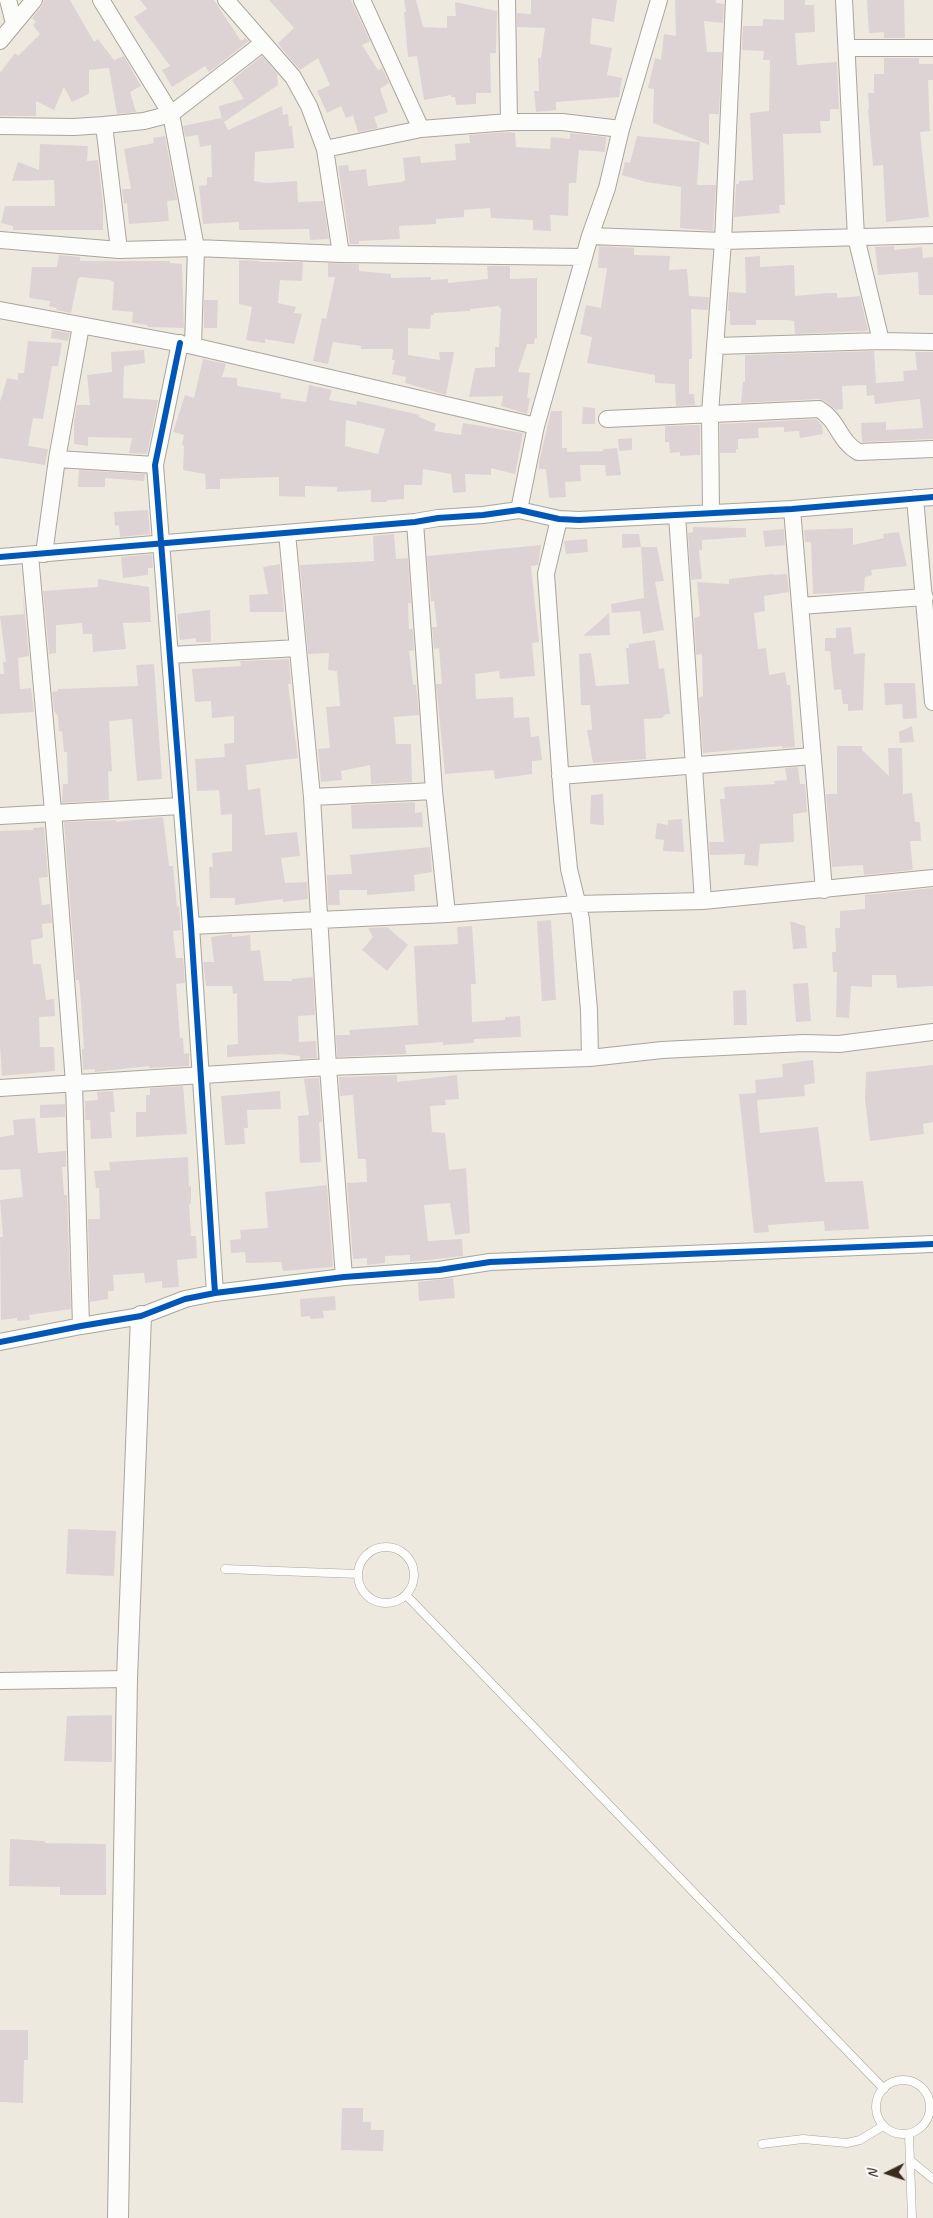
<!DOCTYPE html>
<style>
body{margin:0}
#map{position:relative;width:933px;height:2218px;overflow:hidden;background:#eee9de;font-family:Caveat,sans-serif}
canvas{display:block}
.north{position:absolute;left:863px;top:2148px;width:50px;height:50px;-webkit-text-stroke:4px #fff;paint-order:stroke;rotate:266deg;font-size:14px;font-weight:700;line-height:20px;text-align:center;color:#3b2a1e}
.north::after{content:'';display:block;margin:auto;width:18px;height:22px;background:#3b2a1e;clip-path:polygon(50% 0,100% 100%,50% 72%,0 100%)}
</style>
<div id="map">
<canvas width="933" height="2218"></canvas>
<div class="north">N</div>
</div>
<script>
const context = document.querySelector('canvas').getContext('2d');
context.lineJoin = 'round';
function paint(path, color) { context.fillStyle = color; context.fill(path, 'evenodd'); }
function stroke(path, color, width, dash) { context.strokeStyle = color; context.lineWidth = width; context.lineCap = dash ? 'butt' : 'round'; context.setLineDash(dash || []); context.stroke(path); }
paint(new Path2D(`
 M44,0H70L94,42L98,39L114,60L124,56L141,86L130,92L136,112L117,114L109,68L89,70V94L72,102L64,87L54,110L36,101V116H0V73L15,53L18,56L40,34L33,25L36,22L32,18L42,6Z
 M140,0H214L241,41L245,38L249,41L209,72L205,66L172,87L162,70L170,66L134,17L147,9Z
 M269,0H351L370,41L362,45L378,70L382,68L389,83L380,89L388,112L374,117L378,128L358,132L353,115L346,118L341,106L327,113L317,91L330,85L318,58L300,70L282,49L278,43L294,28Z
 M404,0H416L423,27L447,28V16H456L455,2L497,11L496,53H490L491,93H476V104L456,105L455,97H451V95L424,100L417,56L408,57L404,12H406Z
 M531,0H617L614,22L592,18L590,44L612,48L607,75L622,78L619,97L556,102V110L536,112L534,91H539L538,58H541L545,28L517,27V13L531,14Z
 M675,0H716V3L724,4L723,23L704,21L707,52H722L719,114H709V145L653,123L654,89L648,88L655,58L661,60L664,34L676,36Z
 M784,0H805V5H814L815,32L795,33L797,65L837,62L839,109H830V121H820L821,133L783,134L785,205H779L780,213L734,217L736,184H739V181L753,180L750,113L769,111L770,60H763L764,51L742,50L743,26H763V19L784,20Z
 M867,0H904L905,38H884V32L869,33Z
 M262,56L277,73L278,85L224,122L228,130L282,106L283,115L288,114L289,126H292L294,148L255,152L254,181L266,183L297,181L298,202L323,201L329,239L310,240L309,229L239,230V222L203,224L199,186L207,185V177H212L211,145L200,147L198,135L185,137L183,126L221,118L222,120L219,106L244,99L232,80Z
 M884,58H919V64H933V80H928L930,131L920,132L929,217L886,222L883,165L873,166L868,109H869L868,93H874V74H884Z
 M509,132L515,133L516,147L550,149L551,137L570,139V133L606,137L605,152L579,150L576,183H569L568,216L550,215L551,231L533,230V220L491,218L490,208L464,210V217L436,219V224L399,226L400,239L359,241V244H350L338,166L348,165L349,171L366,169L368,186L401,182L405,180L403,158L420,156L421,163L456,160L455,144L470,143L469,135Z
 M165,136L177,200L167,201L169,221L129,224L127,203L124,204L122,189H131L124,149L154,143L153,138Z
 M637,136L700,142L697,185H716L713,231L680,228L681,187L646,182L622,175L625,162L630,163Z
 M40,144L88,146L87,161L98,160L103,205V230H13V226L1,223L5,206H55L54,180L12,181L18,162L39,170Z
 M599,246L634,248V255L670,256L669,270L687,269L689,296L709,297L708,310L691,309L692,359H689V394H694L695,405L676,406L675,384L655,383V375L587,363L592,337L580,334L586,305L601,308L607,268H598Z
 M894,246V250L922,247L923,258L933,257V295H919L918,272L878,275L875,247Z
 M59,255L80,257V261H170V263L182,264L184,328L148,327L147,325L132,323L133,312L112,310L114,282L110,280L80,277L78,279L71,313L56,310L57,308L49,306L50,301L29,298L32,267H57Z
 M760,256V267L794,265L795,296L828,293H837V298L860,296L868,331L795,334L794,321L787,320H756V325H730V311H728L729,292L746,293L745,257Z
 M239,260L259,261V262H303L302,281L280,280L278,303L296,307L294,313L302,314L294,344L265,339V343L246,340L252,307L239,304Z
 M328,263L359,264V271L391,274V278L431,277V280L448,279V283L488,279L487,266H510V279L537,278V338H535L534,344H527L518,372L530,373L527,398H530L527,414L501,406L503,396L469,397L475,368L495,367V347H499L501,308H499V306L470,309V311L434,313V315H431L430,329L408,328V355L440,360L439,352H454L446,395L405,383L406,377L392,374L395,360H392L393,349H361V346L333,342L328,364L313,361L322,318L326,319L335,277H328Z
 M204,300H218L217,328H204Z
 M52,330L70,333L68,341L51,338Z
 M28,341L62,343L58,366H52L43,419L33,418L28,446L48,449L45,465L0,458V402L7,378L18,380V373H24Z
 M144,350L145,363L124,366L123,398L158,400L147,454L129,453L132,438L88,437V446L74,444V422L77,405H90L87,375L112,372L111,352Z
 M874,351L876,383L904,381L903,371L917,370L915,352H933V439L862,442L861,423L886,422V430L923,428L920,399L875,404L874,395L867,396L866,385L842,386L843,409L836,410L825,401L819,399L741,403L743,382H745V355Z
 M203,359L226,364L222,377L237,378V386L281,393L280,398L306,402L309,385L332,390L329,400L356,405L357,401L420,415L419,417L436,424L434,431L461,435L463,423L523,433L515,474L491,468V475L465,474L466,492L453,493L451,474L423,469L422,485H404V499L387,500V502H371V490L337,492V487L305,486V497L279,496V477L220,479V489H206L205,474L183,470L184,446L182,445L184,435L173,432L185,395L194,398ZM346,420L385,429L378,454L345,446Z
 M583,407L595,408V424H582Z
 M551,411H562V448H567V452L603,451V449L617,448L621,475L606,476L605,465H580L581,481L565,482L566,497L549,498L546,469H539V462Z
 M816,419L822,425L823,434L800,438L799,431L784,432V427L758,428L759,438L738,439V449H736V453H720V424Z
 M700,425V455L680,456V452L670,453L669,442H665V426Z
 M632,438V450L619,451L618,439Z
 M79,470L145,474L144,481L105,478V487H78Z
 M148,510L150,534L120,537L119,525L115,526L114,512Z
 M693,527L746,528V537L702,540V550H699L702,579L691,580L688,533L693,532Z
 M853,528V545L884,538L883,534L899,532L907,566L871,570L872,575L865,577L864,591L813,594L811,542H805L804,530Z
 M784,529L785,545L765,547L763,531Z
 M394,534L396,559L408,558L411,603H408L409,629H413L414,650L409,651L413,684L416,685L419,715L394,717L396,744H411L412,782L371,784L370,765L341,771L342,780L321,782L318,749L330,748L326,707L340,706L337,671L328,670L329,653L308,654L300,565L374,561L373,536Z
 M622,534H639L641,547L622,548Z
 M587,539L588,552L566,554L564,541Z
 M541,545L538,565L531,566L539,642L532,643L535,676L500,679L499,671L475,674L476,699L513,697L514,718L529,717L531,737L539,736L542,760L532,761V774L495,779L494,770L445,774L436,684H442L439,648L434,649L432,627H437L434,601H431L427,556Z
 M641,547H657L664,581L655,582L664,630L643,634L640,611L612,613L611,604L644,598Z
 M152,554L153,568H148V575L123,578L121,557Z
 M280,564L284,612H250L249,595L268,594L263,567Z
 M773,574V575L787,574L789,592L764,596L765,611L754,613L758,649L766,648L769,675L785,672L787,685H790L795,747L782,748V746L703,753L699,698L703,696L702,654L696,655L694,618L700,616L697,582L729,584V579Z
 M98,579L149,587L151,622L123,623L126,649L93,652L92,634H83L82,623L56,625V653L49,654L43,591L98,587Z
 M23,592L29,656L18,658L20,689L31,688L34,712L0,714V674H4L3,662H6L0,616L24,614Z
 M210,610L211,642H196V638L180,640L177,614Z
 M609,613L610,635L583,636Z
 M851,627L854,654L865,653L863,710L848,711V704H843L841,689L834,690L830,651H825V638H836V628Z
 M655,640L659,669L664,668L670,714H666L662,718L644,719L646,759L593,763L587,730H592L590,705H581L579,654L591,653L596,686L629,684L626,648H629V644Z
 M289,659L291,684H288L298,758L246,765L248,790L260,788L265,835L297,832L300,856L281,858L285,883L307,882L308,899L283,902V899L235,905V898H210L209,867H213L212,853L232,851V814L221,815L219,790L197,791L195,759L225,757L224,744L234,743V716L212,718L211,701L195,702L192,669L241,666L240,661Z
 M154,664L162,779L137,781L132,719L109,721L112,771L108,772L109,800L62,803L63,784H68L67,752H64L62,731L59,732L58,716L54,711L52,692L58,691V689L138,686L136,665Z
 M884,683H915L917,718L903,719L902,704L885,705Z
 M912,726L914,742L900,743L899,732Z
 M837,746H862V750L889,776L888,748H902L903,794L912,793L915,822H920L921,841H910L913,870L864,875L863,865L832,867L826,794H837Z
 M798,767L800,784H805L807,812L793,814L794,842L760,844L758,866L744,865L745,854L710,855L709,842H724L720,799H725L724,787L775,784L774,781L787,780L785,768Z
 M603,794L604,825L590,824L591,795Z
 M415,802V813L422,812L423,827L352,829L351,805Z
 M163,817L169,866H173L177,907L179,906L181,930L173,931L176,958H183L185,983L176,984L180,1038H183L184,1054L189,1053V1066L149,1068V1066L95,1072V1069L83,1070L82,1049H84L80,989L79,980H76L64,822L116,820V822Z
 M682,819L684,852L663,851L664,840L655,839L657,823L668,825V820Z
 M44,827L48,877L39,878L42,905L50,904L52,923L42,924L43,938L31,940L33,964H41L46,1000L54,999L55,1016L39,1017L40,1047H54L55,1071L2,1076L0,1045V831L33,830V828Z
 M430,847L432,872L414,875L415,891L367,895V890H339L340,905H328L327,875L352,874L350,855Z
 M933,888V986L897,988L896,975H872V987L851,986L849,1018L836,1017L837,972H833L832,952H836L835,928H840V911L865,909V895Z
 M551,920L556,1000L542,1001L537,921Z
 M790,921L805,926L807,948L793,949Z
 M472,926L476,984H471L472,1022L505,1020V1017L520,1016L521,1037L474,1039V1043L443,1045V1042L405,1045L406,1054L337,1057L336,1035H350L349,1030L418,1025L414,946L458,944L457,927Z
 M387,927L408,945L387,971L362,950L373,937L368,928Z
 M232,934V937L250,935L251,951L260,950L264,981H292V979L313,977L315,1015L298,1016L299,1042L316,1041L317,1058L300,1059V1056L280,1054L227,1057V1045L238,1044L237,993L233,994L232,986H206L203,962H214L211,937Z
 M808,983L811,1021L796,1022L793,984Z
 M746,990L747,1025H734L733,991Z
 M813,1060L815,1083L804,1085L805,1096L757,1100L760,1133L818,1127L825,1182L863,1181L869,1229L825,1231L824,1221L768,1225L769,1232L754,1233L739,1094L756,1093L755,1080L783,1077L782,1064Z
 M933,1065V1122L923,1124L924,1134L870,1141L865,1099L866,1072Z
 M397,1075V1082L457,1075L459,1099L445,1100L446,1105L430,1106L432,1132L445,1133L449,1170L466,1168L470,1233L455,1235L450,1203L424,1205L428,1241L462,1239L463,1256L410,1262V1255L385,1256V1263L367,1265V1258L353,1259L347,1183L367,1182L366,1159H358L353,1095L340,1096L339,1077Z
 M319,1078L322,1122H319L321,1162L300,1163L298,1116L309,1115L304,1079Z
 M183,1086L187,1134L136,1137V1112H146V1095H150V1088Z
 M113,1091L115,1112H110L112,1138L91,1139L90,1120H85V1101L98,1100L97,1092Z
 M280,1091L281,1109L247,1110L248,1128H244L245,1144L225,1145L221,1096Z
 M65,1104V1117L40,1118V1105Z
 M35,1118L38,1153L66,1151V1167H62L64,1195H67L71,1309L29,1315L30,1320L17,1321V1318L1,1320L0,1237H3L0,1200L23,1197L20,1169L0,1170V1137L14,1135L13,1120Z
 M188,1157L189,1187L191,1186V1204H189L191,1236H196L197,1258L177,1260L179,1287L162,1288V1281L145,1283L144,1273L113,1275L114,1291H108V1299L90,1302L88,1219H100L99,1188H96L94,1171L110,1170L109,1162Z
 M327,1185L333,1267L283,1271L281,1262L246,1263L245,1252L231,1253L230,1240L241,1239L240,1230L268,1228L265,1192Z
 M453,1278L455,1298L419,1301L418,1282Z
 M335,1296L336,1310L323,1311L324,1318L310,1319V1316L301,1317L300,1299Z
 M68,1529L116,1531L114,1576L66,1574Z
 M112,1715V1762L64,1761L67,1716Z
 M10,1839L45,1841V1843L106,1844V1895H60V1887L9,1886Z
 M0,2030H28V2060H24L23,2103L0,2102Z
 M342,2108H363V2122H371V2130H384L383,2151L341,2150Z`), '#ddd3d5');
const service = new Path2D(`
 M358 1575a28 28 0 1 1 56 0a28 28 0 1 1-56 0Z
 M225,1569L358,1574
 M406,1595L884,2089
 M876 2107a27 27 0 1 1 54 0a27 27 0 1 1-54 0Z
 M909,2134L912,2218
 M762,2144L803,2139L847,2143L860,2140L883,2126
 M910,2160L933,2179`);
const minor = new Path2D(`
 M8,0L14,23
 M101,0L171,114L196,248L193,346
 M226,0L293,77L309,106L325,149L341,254
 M362,0L421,129
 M507,0L509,122
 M844,0L856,237L881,341
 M0,41L34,0
 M847,48H933
 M104,125L119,250
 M0,126L74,127L104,125L144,121L171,114L263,43
 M325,149L421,129L509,122H562L621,129
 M590,236L723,241L933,235
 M0,240L119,250L196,248L341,254L584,257
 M0,310L193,346L536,426
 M180,343L155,465L191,926L215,1293
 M716,346L881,341L933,342
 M607,419L819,409C839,421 838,440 858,452L933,449
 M57,459L155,465
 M915,498L933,702
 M792,509L824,890
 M519,510L536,426L590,236L607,188L621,129L659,0
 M711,513L710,413L723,241L734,0
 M677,515L703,901
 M559,519L546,574L562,798L569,869L581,919L589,1010L590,1058L662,1050L804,1043L839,1044L933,1032
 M415,522L434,791L447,914
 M287,533L312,797L328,1067L344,1277
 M44,554L57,459L81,326
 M30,555L53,811L74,1083L81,1326
 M0,557L415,522L438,518L483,515L519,510L559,519L579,520L792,509L933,497
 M800,606L925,597
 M170,655L298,648
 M560,776L813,756
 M312,797L434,791
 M0,816L181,806
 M191,926L447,914L577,904L703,901L933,878
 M0,1088L328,1067L590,1058
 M0,1342L81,1326L141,1316L185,1299L215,1293L344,1277L439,1270L490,1262L933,1244
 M0,1681L127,1679`);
const tertiary = new Path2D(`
 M118,2218L127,1679L141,1316`);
stroke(service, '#aaa59d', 9);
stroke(minor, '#aaa59d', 18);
stroke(tertiary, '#aaa59d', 22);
stroke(service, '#fcfcfa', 8);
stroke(minor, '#fcfcfa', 16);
stroke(tertiary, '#fcfcfa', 20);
stroke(new Path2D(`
 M180,343L155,465L191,926L215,1293
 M0,557L415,522L438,518L483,515L519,510L559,519L579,520L792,509L933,497
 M0,1342L81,1326L141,1316L185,1299L215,1293L344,1277L439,1270L490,1262L933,1244`), '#0057b8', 6);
</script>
